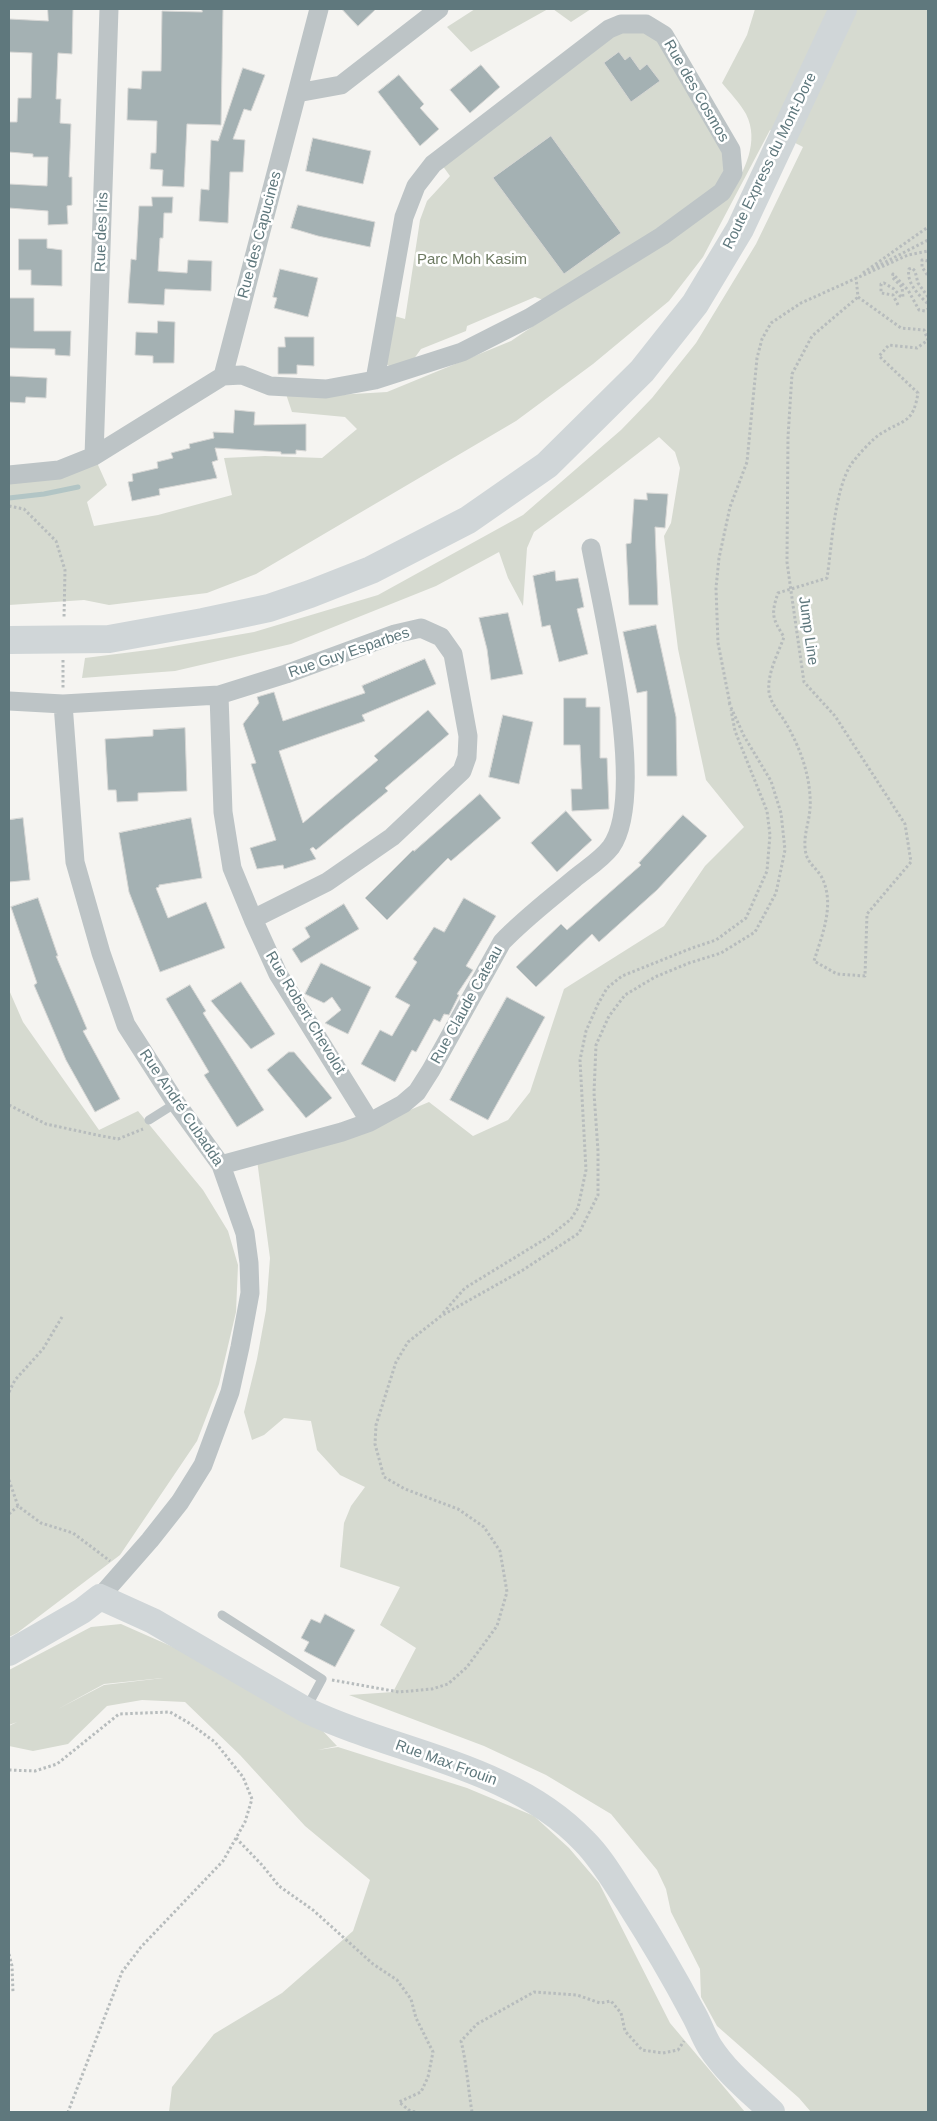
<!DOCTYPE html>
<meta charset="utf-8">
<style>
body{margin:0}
#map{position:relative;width:937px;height:2121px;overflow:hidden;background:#f5f4f1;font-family:Helvetica,sans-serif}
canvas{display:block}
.frame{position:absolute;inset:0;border:10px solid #5f787d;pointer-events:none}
</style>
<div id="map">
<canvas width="937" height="2121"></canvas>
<div class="frame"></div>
</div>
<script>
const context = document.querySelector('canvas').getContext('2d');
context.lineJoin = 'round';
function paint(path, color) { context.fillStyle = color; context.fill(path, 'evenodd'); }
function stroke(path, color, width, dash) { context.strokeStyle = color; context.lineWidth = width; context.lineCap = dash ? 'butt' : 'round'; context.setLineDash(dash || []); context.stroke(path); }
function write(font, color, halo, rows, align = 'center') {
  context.font = font + ' Helvetica,sans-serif'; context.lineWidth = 5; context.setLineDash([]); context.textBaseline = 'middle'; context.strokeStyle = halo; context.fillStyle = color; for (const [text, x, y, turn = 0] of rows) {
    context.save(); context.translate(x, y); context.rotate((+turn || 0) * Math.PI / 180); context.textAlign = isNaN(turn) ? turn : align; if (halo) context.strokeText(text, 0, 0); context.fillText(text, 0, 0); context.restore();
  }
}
paint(new Path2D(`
 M475,9H548L471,52L447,27Z
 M553,9H591L571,22Z
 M755,9H928V2112H811L799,2098L717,2026L701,1997L700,1969L671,1912L666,1889L657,1870L611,1814L546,1775L484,1746L349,1695L393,1692L416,1648L380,1625L400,1587L340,1567L344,1523L351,1506L365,1487L340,1475L317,1450L311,1421L284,1418L264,1435L252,1440L244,1412L257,1359L266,1310L270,1258L257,1160L353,1134L429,1102L473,1136L508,1120L530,1092L564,989L664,926L705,866L744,827L706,780L678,649L664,536L671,523L680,468L675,452L659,437L583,496L534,532L527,548L523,606L508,578L499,552L436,586L291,644L175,671L82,678L85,658L156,649L254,632L378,595L523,515L621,430L652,398L696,343L756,244L803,147L770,130L703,257L669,301L593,364L516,421L256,574L207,593L109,605L84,600L9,605V475L94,456L107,485L87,502L94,526L158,515L232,495L224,458L265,456L322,458L357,429L345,417L292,412L286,394L319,396L387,392L511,341L730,194C744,171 760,142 746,114C740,103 730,93 722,83L747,35Z
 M615,30L647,31L661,41L728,153L721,187L549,302L535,297L467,326L466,331L421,349L411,363L392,368L386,364L391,315L405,319L420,220L427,201L450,176L442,165Z
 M9,990L23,1022L99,1130L138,1111L203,1190L228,1231L238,1265L236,1312L219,1384L197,1441L120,1555L17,1633L9,1637Z
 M121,1624L173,1647L319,1727L337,1746L318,1750L338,1747L467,1788L534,1816L569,1848L599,1883L670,2023L745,2112H169L172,2087L214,2034L282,1993L353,1931L370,1880L305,1826L240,1755L185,1702L142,1700L107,1706L68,1744L33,1751L9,1746V1726L17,1722L9,1725V1670L91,1627ZM163,1678L104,1685L58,1709L104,1684Z`), '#d6dad0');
stroke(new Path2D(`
 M9,498L44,494L78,487`), '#b2c5c5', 5);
const building = new Path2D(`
 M48,9H73L72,54L58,53L56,99H61L60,123L71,124L69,177H72V205L67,206L68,224L48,225V211L9,208V184L47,186L48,157H33V154L9,152V122H17L18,98H31L32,53L9,52V19L48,21Z
 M202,9H223L221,125L187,124L184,187L162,186L163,170L150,169L151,153H156L157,121L127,120L128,88L141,89L142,71H161L162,11L202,12Z
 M342,9H376L358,26Z
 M619,52L625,60L630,56L640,70L647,64L660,81L631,102L604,63Z
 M481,65L500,87L470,113L450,90Z
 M243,68L265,75L251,111L244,109L233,139L245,140L243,172H230L228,223L199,221L201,189L209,190L211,140L218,141Z
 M399,75L424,104L420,108L439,129L420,146L378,92Z
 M551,136L621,233L564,274L493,178Z
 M313,138L371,151L363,184L306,171Z
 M152,197H173L172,213H164L163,238H160L158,271L187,273L188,260L212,261L211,291L165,289L164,305L128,303L131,259L136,260L139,206H152Z
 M298,205L375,222L370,247L318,236L291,228Z
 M19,239H47V248L62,250V286L31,285V270H19Z
 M280,269L318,278L308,317L274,308L277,298L273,297Z
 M9,298H34V331H71L70,356L55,355V349L9,348Z
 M158,321L175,322L174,363H153V356L135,355L136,332L157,333Z
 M285,337H314V366L297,365V374H278V347H285Z
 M9,376L47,378L46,398L26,397L25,403L9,402Z
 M235,410L255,412L254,425L306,424V451L296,450V454H281V452L215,448L218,460L212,462L217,478L159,489L160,495L132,501L128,482L133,481L132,474L158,468L157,462L173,458L171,453L190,448L189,444L214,438L213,432L233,433Z
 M647,493L668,494L665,528L655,527L658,605H629L626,544L631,543L634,499L647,500Z
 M555,571L556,581L578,578L584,607L577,609L588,654L559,662L550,625L542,627L533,576Z
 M508,613L523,674L491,680L487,649L479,618Z
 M656,625L676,717L677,776H647V691L637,693L623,632Z
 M425,659L436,684L362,715L365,721L279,751L303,823L378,760L374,756L428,710L449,734L385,788L388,791L316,850L313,847L310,849L316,859L284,869L283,865L257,869L250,848L276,840L251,764L256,763L243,724L259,703L257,697L274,692L283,721L365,693L362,686Z
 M564,698H586V707H600V758H607L609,809L572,811L571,789H582L580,745H564Z
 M503,715L533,722L519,784L489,777Z
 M185,728L187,791L138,793V801L117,802L116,790H108L105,739L153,736V730Z
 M480,794L501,818L451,861L448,858L387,920L365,898L413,850L414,851Z
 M566,811L592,840L557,872L531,843Z
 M683,815L707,836L657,890L599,942L592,934L536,987L516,967L561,924L567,930L641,865L639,863Z
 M23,818L30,880L9,882V820Z
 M191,818L202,878L159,885V887L156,888L168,918L206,902L225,948L160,972L129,892L119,833Z
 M38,898L58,956H56L87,1029L83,1031L120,1099L95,1112L66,1060L34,985L37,983L11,907Z
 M464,898L496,916L466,966L473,970L457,994L459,995L449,1015L444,1014L440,1022L434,1019L416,1052L412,1050L395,1082L361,1064L380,1030L392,1036L410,1005L395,997L417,962L413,959L434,927L444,932Z
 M344,904L359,929L301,963L292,949L310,937L305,928Z
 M321,963L371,987L348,1034L325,1023L341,1010L332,997L324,1003L305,994Z
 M241,982L275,1034L251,1049L211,1001Z
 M190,985L206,1011L203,1013L264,1110L237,1127L204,1075L209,1072L166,999Z
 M507,997L545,1017L488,1120L450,1100Z
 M289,1052H294L332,1098L306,1118L267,1070Z
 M325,1614L355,1630L335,1667L304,1651L309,1642L301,1638L311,1619L320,1623Z`);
paint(building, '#a4b1b3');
stroke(building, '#d6d6d4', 1);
stroke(new Path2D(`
 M928,261L922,260V267L928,276
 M872,269L928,240
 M863,273L928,227
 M856,277L858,297
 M858,297L901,328L924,330L928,340L917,348L889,345L879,356L918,393C913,424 904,419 882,433C874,437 855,458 850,466C834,494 832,545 827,578L778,593C771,614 772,618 784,637C778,654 767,673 769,692C771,705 781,714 787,725C795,739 802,755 806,771C809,782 811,798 810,809C809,822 804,834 805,847C806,863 814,865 821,876C836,903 822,935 814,961L837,974L865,976L867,914L911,862L905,824L835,716L804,682L791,591L787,562L788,437L792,374L812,336L858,297
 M928,297L918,283L915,271L912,268L909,269C906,283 919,295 928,304
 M898,305L893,295L881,293V284L884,283L894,289L900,296L903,297L902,287L892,277L893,274L908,290L919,310L925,311L928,309
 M9,506L24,509L56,541L65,570L64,618
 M63,660V688
 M730,704L718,643L716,588L719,558L730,507L747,462L757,358L762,339L771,323L801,303L908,255L928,251
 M9,1105L46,1124L97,1135L118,1139L143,1129
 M443,1313L465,1288L550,1236L571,1219L578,1208L586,1170L580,1060L586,1031L598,1004L607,988L622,976L692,948L716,940L746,918L767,871L770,835L767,811L735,731L731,710
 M9,1392L15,1380L43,1349L62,1317
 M9,1480L18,1506L41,1523L73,1533L110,1561
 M9,1514L18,1506
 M332,1680L399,1692L432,1689L448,1684L467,1667L497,1626L507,1592L500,1551L484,1527L458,1509L405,1489L384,1477L375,1444L376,1425L396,1362L408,1342L441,1316L523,1270L579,1233L598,1195V1151L594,1093L596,1045L609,1016L625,995L655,977L689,963L721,953L755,932L776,893L785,850L781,813L771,781L744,736L729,703
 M9,1770L35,1771L57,1764L119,1714L170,1712L189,1723L215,1742L243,1777L252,1799L245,1822L223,1861L141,1947L122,1972L68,2112
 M236,1838L262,1865L279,1886L313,1910L373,1964L397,1980L411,1999L416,2018L433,2052L428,2077L421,2092L399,2102L410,2111L416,2112
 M9,1954L12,1966L13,1993
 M472,2112C468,2088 467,2065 461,2041L477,2024L534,1992L577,1995L600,2003L611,2001L621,2013L625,2031L642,2050L663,2053L678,2050L684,2041`), '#b7bcbd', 3, [2.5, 2.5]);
stroke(new Path2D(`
 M149,1120L176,1103
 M222,1615L322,1679L307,1707`), '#bdc4c6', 9);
stroke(new Path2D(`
 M297,93L341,85L439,9
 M223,376L319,9
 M94,456L109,9
 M9,475L59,470L94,456L223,376L242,375L270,386L326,389L375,380L462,352L529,318L662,236L722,192L733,173L731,150L664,35L646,24H621L609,29L433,164L416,186L404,217L375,380
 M219,695L223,812L232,868L253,919L278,974L370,1122
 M9,701L63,704L219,695L286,674L395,634L421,628L441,637L453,654L468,736L467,757L462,771L392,837L327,882L253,919
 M63,704L75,862L101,953L126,1025L176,1103L221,1165L245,1233L249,1263L250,1293L240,1347L230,1392L203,1465L180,1502L150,1540L100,1597
 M221,1165L342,1132L370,1122L403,1104L417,1092L431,1070L502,942C524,919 549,900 574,879C586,869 601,860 611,847C648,795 603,612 591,548`), '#bdc4c6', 19);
stroke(new Path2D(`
 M9,1653L82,1611L100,1597L153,1621L306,1710C396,1753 512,1765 584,1841C602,1859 614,1881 628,1902C651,1938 673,1975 693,2013C699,2023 703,2036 710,2047C726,2072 751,2092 772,2112`), '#d0d6d8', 26);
stroke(new Path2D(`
 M9,640L109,639L203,622L269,608L310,594L371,570L468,520L547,465L642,371L695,304L740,229L843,9`), '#d0d6d8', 28);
write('15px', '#5f787d', '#fff', [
 ["Rue des Cosmos",696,91,60],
 ["Route Express du Mont-Dore",770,161,-64],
 ["Rue des Iris",102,232,-88],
 ["Rue des Capucines",260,235,-75],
 ["Jump Line",808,631,82],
 ["Rue Guy Esparbes",349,653,-19],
 ["Rue Claude Cateau",467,1005,-61],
 ["Rue Robert Chevolot",305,1013,59],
 ["Rue André Cubadda",181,1108,56],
 ["Rue Max Frouin",446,1763,20]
]);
write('15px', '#6d7a62', '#fff', [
 ["Parc Moh Kasim",472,260]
]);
</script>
